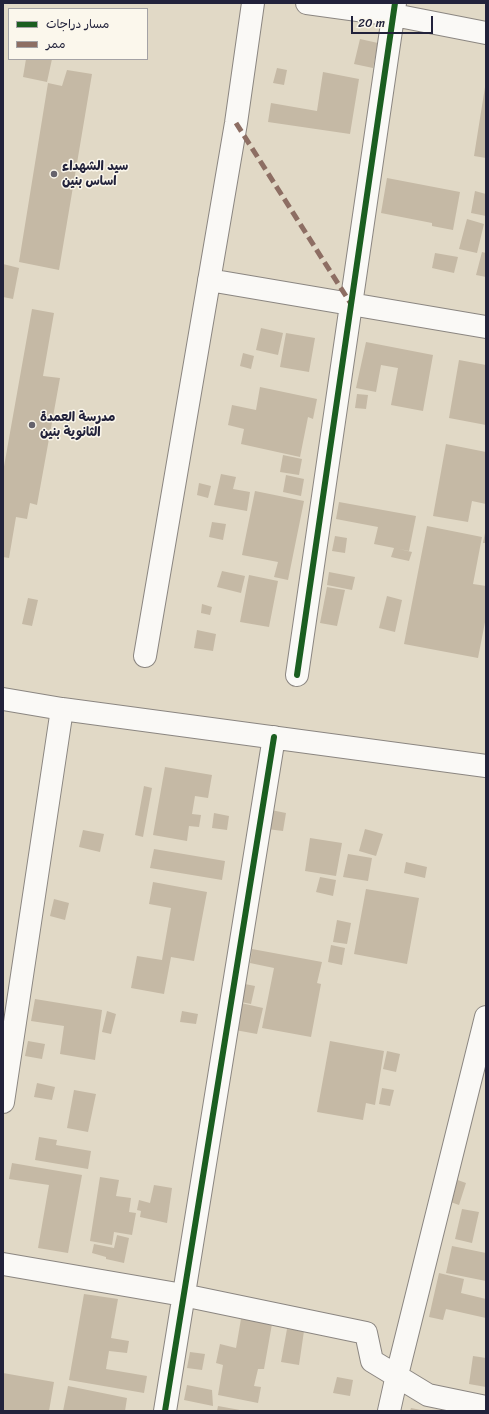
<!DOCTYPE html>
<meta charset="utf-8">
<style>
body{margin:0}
#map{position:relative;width:489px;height:1414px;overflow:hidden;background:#e1d9c6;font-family:Sriracha,"Playpen Sans Arabic",sans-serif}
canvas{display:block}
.frame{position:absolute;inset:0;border:4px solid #22223b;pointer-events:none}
.legend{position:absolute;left:8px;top:8px;width:140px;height:52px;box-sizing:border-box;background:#fbf7ec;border:1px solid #a4a2a5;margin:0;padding:5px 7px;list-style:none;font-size:12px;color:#22223b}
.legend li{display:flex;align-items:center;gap:8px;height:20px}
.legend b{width:20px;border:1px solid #a4a2a5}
.scale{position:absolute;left:351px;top:16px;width:82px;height:18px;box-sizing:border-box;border:2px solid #22223b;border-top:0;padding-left:5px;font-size:12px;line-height:14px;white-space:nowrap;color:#22223b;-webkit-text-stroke:3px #fbf7ec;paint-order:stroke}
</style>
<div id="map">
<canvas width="489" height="1414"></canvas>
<div class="frame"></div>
<ul class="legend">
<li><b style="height:5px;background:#1b5e20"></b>مسار دراجات</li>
<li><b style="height:5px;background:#8d6e63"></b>ممر</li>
</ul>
<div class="scale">20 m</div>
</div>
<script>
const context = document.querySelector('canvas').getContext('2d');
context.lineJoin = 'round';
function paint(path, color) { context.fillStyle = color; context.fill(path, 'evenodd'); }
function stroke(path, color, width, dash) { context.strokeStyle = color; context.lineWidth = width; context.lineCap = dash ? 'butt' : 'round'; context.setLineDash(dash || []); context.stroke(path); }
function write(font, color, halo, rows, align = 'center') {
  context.font = font + ' Sriracha,"Playpen Sans Arabic",sans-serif'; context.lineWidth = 3; context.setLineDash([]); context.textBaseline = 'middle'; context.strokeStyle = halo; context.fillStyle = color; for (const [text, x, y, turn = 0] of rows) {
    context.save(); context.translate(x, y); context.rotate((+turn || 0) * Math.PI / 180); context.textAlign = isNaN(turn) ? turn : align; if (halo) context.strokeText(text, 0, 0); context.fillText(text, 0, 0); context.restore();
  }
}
paint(new Path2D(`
 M360,39L378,43L373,68L354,64Z
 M26,59H52L47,82L23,77Z
 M277,68L287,70L284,85L273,83Z
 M67,70L92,74L59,270L19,262L48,83L62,86Z
 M323,72L359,79L350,134L268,122L271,103L317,111Z
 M485,87H486V158L474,156Z
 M387,178L460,192L453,230L432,226V223L381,213Z
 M475,191L486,194V216L471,213Z
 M467,219L484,224L477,253L459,249Z
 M482,252L486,253V277L476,275Z
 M435,253L458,257L454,273L432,268Z
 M3,264L19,268L13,299L3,297Z
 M32,309L54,313L43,376L60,378L37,505L30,503L27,519L16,517L9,558L3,557V472Z
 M261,328L283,333L278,355L256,350Z
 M286,333L315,338L309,372L280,367Z
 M366,342L433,355L423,411L391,405L398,368L381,365L376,392L356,388Z
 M243,353L254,356L251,369L240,366Z
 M459,360L486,365V425L449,418Z
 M260,387L317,399L313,419L308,417L300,457L241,444L244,429L228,425L232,405L256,410Z
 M357,394L368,395L366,409L355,408Z
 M446,444L486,452V504L472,501L468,522L433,516Z
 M283,455L302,459L299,475L280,472Z
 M221,474L236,477L233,489L250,492L247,511L214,505Z
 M286,475L304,479L301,496L283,492Z
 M199,483L211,486L208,498L197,495Z
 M255,491L304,501L288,580L274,577L278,562L242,555Z
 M339,502L416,516L409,551L399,549L412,552L409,561L391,557L394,548L374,544L378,527L336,519Z
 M212,522L226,524L223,540L209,537Z
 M427,526L482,537L473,584L486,586V617L478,658L404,644Z
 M485,533H486V543H483Z
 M335,536L347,538L345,553L332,551Z
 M222,571L245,576L241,593L217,587Z
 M329,572L355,577L352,590L327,585Z
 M249,575L278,581L269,627L240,622Z
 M327,587L345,590L337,626L320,623Z
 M387,596L402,600L395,632L379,628Z
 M28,598L38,600L32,626L22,624Z
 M202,604L212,607L210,615L201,613Z
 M197,630L216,634L213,651L194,648Z
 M165,767L212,775L208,798L195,796L192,814L201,815L199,827L189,826L187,841L153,835Z
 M144,786L152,788L143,837L135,835Z
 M271,810L286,813L283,831L267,829Z
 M214,813L229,816L227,830L212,828Z
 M365,829L383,834L376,856L359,851Z
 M83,830L104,834L100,852L79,847Z
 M310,838L342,843L336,876L305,871Z
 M154,849L225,861L222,880L150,868Z
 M348,854L372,858L368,881L343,877Z
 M406,862L427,867L425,878L404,873Z
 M320,877L336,880L333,896L316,892Z
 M153,882L207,892L194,961L171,957L164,994L131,988L137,956L162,960L171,908L149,904Z
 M366,889L419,898L407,964L354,954Z
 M54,899L69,903L65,920L50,916Z
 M337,920L351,923L347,944L333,942Z
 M331,945L345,948L342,965L328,962Z
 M252,949L322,962L317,983L321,984L311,1037L262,1028L274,968L250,963Z
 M245,984L255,986L251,1004L241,1002Z
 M35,999L102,1010L95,1060L60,1054L64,1026L31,1021Z
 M241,1003L263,1008L257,1034L235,1030Z
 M107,1011L116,1014L111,1034L102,1032Z
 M182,1011L198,1014L196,1024L180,1022Z
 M28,1041L45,1044L42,1059L25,1056Z
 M330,1041L384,1051L375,1105L366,1103L363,1120L317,1112Z
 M387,1051L400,1054L396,1072L383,1069Z
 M37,1083L55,1087L52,1100L34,1097Z
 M382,1088L394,1090L390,1106L379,1104Z
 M74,1090L96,1094L88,1132L67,1128Z
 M39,1137L57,1140L56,1145L91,1151L88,1169L35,1160Z
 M12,1163L82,1175L68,1253L38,1248L49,1185L9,1179Z
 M100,1177L119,1180L116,1196L131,1198L129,1212L136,1213L132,1235L114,1232L112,1245L90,1241Z
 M452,1178L466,1183L459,1205L445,1200Z
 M154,1185L172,1188L167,1223L140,1217L141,1211L137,1210L139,1200L150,1203Z
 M462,1209L479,1212L472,1243L455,1239Z
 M117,1235L129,1238L124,1263L106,1259V1257L92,1253L94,1244L114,1248Z
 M452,1246L486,1253V1281L446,1273Z
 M439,1273L464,1279L461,1293L486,1299V1318L446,1309L443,1320L429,1317Z
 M84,1294L118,1299L111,1338L129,1341L127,1353L109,1351L106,1369L147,1376L144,1393L69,1380Z
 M241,1319L272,1324L264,1369H258L254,1386L261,1387L258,1403L218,1395L223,1365L216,1363L220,1344L236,1348Z
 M287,1329L304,1331L299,1365L281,1362Z
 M190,1352L205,1354L202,1370L187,1368Z
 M473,1356L486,1358V1387L469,1384Z
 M3,1373L54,1382L49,1411H3Z
 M337,1377L353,1380L350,1396L333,1393Z
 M187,1385L212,1390L213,1406L184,1400Z
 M68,1386L127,1398L125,1411H63Z
 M218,1406L240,1410V1411H217Z
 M411,1408L421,1410V1411H410Z`), '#c5b9a5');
const minor = new Path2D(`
 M307,3L394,15L486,33
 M209,280L486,327
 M145,656L236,123L253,3
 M297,675L395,3
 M3,699L62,709L486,766
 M3,1102L62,709
 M3,1264L183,1295L366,1333L372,1361L428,1395L486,1407
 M165,1411L274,737
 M389,1411L397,1375L486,1017`);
stroke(minor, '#8b8681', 24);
stroke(minor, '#faf9f6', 22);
stroke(new Path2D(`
 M236,123L351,304`), '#8d6e63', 5, [10, 5]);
stroke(new Path2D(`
 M297,675L395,3
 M165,1411L274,737`), '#1b5e20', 6);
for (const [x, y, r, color] of [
 [54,174,4,"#65626c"],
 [32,425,4,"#65626c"]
]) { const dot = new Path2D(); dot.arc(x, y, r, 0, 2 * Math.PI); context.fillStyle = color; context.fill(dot); stroke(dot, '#fbf7ec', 1.5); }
write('bold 13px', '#22223b', '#fbf7ec', [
 ["سيد الشهداء",62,167],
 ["اساس بنين",62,182],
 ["مدرسة العمدة",40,418],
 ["الثانوية بنين",40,433]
], 'left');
</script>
